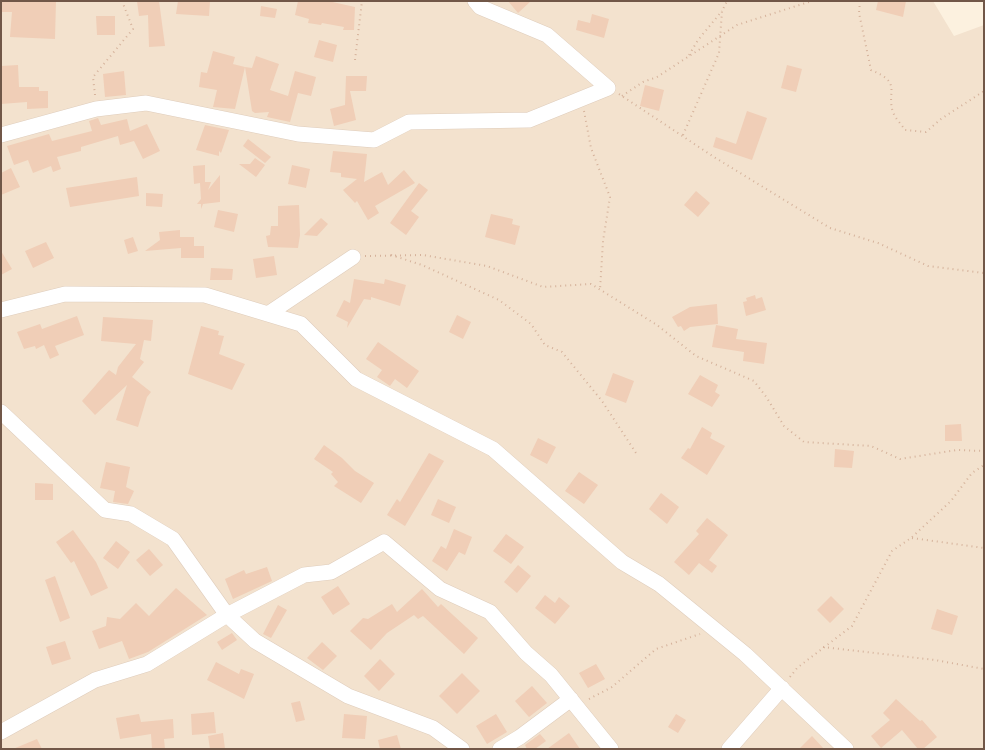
<!DOCTYPE html>
<style>
body{margin:0}
#map{position:relative;width:985px;height:750px;overflow:hidden;background:#fcf1df;font-family:Helvetica,sans-serif}
canvas{display:block}
.frame{position:absolute;inset:0;border:2px solid #715748;pointer-events:none}
</style>
<div id="map">
<canvas width="985" height="750"></canvas>
<div class="frame"></div>
</div>
<script>
const context = document.querySelector('canvas').getContext('2d');
context.lineJoin = 'round';
function paint(path, color) { context.fillStyle = color; context.fill(path, 'evenodd'); }
function stroke(path, color, width, dash) { context.strokeStyle = color; context.lineWidth = width; context.lineCap = dash ? 'butt' : 'round'; context.setLineDash(dash || []); context.stroke(path); }
paint(new Path2D(`
 M1,1H933L954,36L984,25V749H1Z`), '#f3e2ce');
paint(new Path2D(`
 M1,1H56L55,39L10,37L12,12H1Z
 M137,1H159L165,46L149,47L148,15L139,16Z
 M178,1H210L209,16L176,14Z
 M298,1H328L355,7L354,30H343L344,27L322,23L321,25L308,23L309,19L295,15Z
 M508,1H531L518,13Z
 M878,1H906L903,17L876,10Z
 M261,6L277,9L275,18L260,16Z
 M592,14L609,19L604,38L576,30L578,20L590,23Z
 M96,16H115V35H97Z
 M319,40L337,45L333,62L314,57Z
 M213,51L235,57L233,64L245,67L235,109L213,107L217,90L199,87L201,72L207,73Z
 M256,56L279,64L270,90L288,96L295,71L316,77L311,96L298,93L290,122L267,117L269,112L255,113L252,111L245,67L252,68Z
 M18,65L19,87H39V91H48V108L27,109V102L1,104V66Z
 M787,65L802,69L796,92L781,88Z
 M124,71L126,95L105,97L103,74Z
 M346,76H367L366,91H350L356,120L334,126L330,109L345,105Z
 M645,85L664,90L659,111L640,106Z
 M747,111L767,118L752,160L713,147L716,137L736,144Z
 M98,118L101,125L127,119L130,131L147,124L160,151L143,159L134,141L120,145L118,136L81,147V151L57,157L61,169L53,172L51,166L33,173L28,160L14,165L7,146L49,134L52,141L92,131L89,121Z
 M205,125L229,130L221,153L219,151V156L196,150Z
 M248,139L271,157L265,163L243,146Z
 M333,151L367,154L364,182L382,172L388,185L404,170L415,183L375,206L379,213L368,220L357,201L355,203L343,190L357,179L341,177V173L330,172Z
 M255,158L265,165L256,177L239,164H250Z
 M205,165V182H211L208,190L220,175V202L203,204L201,209V204H197L201,199L200,183L194,184L193,166Z
 M292,165L310,169L306,188L288,184Z
 M11,168L20,187L1,195V173Z
 M137,177L139,196L70,207L66,188Z
 M419,183L428,190L411,211L419,217L406,235L390,223Z
 M696,191L710,203L698,217L684,205Z
 M146,193L163,194L162,207L146,206Z
 M299,205L300,235L298,248L268,247L266,236L270,235L271,226H278V206Z
 M218,210L238,214L234,232L214,227Z
 M491,214L513,219L512,224L520,226L515,245L485,237Z
 M321,218L328,224L317,236L304,235Z
 M180,230V237H194V246H204V258H181V248L145,251L160,240L159,232Z
 M133,237L138,251L128,254L124,240Z
 M46,242L54,258L33,268L25,251Z
 M1,251L12,269L1,275Z
 M274,256L277,275L256,278L253,259Z
 M211,268L233,269L232,280H210Z
 M354,279L384,284L385,279L406,285L400,306L371,297V300L364,299L347,328L348,322L336,316L344,300L350,303Z
 M755,295L756,299L762,297L766,310L746,316L743,302L747,301L746,298Z
 M717,304L718,324L690,327L684,331L681,326L678,327L672,317L690,307Z
 M457,315L471,322L463,339L449,332Z
 M77,316L84,335L55,346L59,355L50,359L44,345L36,349L35,346L24,349L17,332L40,324L42,329Z
 M103,317L153,320L151,341L144,340L140,359L144,362L132,377L151,392L147,397L138,427L116,420L127,385L95,415L82,401L109,370L116,375L118,367L136,344L101,341Z
 M716,325L738,329L736,339L767,343L764,364L743,361L744,352L712,347Z
 M201,326L219,331L218,335L224,336L219,354L245,364L232,390L188,374Z
 M378,342L419,371L407,388L395,379L390,386L377,377L382,370L366,359Z
 M613,373L634,381L626,403L605,395Z
 M700,375L718,385L715,392L720,395L712,407L688,394Z
 M961,424L962,441H945V425Z
 M702,427L712,433L710,438L725,446L707,475L681,458L688,448L690,449Z
 M538,438L556,447L547,464L530,455Z
 M324,445L342,458L355,471L374,483L361,503L334,486L338,482L331,474L333,472L314,459Z
 M835,449L854,451L852,468L834,467Z
 M429,453L444,461L405,526L387,515L397,499L400,502Z
 M106,462L130,467L126,487L134,491L128,504L113,502L115,491L100,488Z
 M579,472L598,485L584,504L565,491Z
 M35,483L53,484V500H35Z
 M661,493L679,507L667,524L649,509Z
 M438,499L456,507L449,523L431,515Z
 M707,518L728,535L709,560L717,566L712,573L699,563L689,575L674,562L699,534L696,531Z
 M454,529L472,537L465,555L459,552L447,571L432,561L441,546L446,549Z
 M73,530L96,562L108,588L91,596L74,561L71,563L56,542Z
 M506,534L524,547L511,564L493,551Z
 M116,541L130,552L118,569L103,558Z
 M149,549L163,565L150,576L136,560Z
 M518,565L531,576L517,593L504,582Z
 M267,567L272,581L233,599L225,579L244,570L246,574Z
 M55,576L70,618L60,622L45,580Z
 M338,586L350,604L333,615L321,597Z
 M176,588L207,615L148,652L129,659L122,641L99,649L92,631L106,626L107,617L120,619L136,603L149,616Z
 M422,589L438,607L441,604L478,638L464,654L423,616L418,619L414,615L387,633L371,650L350,631L363,618L368,619L392,604L397,612Z
 M545,595L555,603L559,597L570,606L555,624L535,608Z
 M831,596L844,609L830,623L817,610Z
 M278,605L287,610L271,638L263,634Z
 M937,609L958,616L952,635L931,629Z
 M232,633L237,640L222,650L217,642Z
 M65,641L71,659L52,665L46,647Z
 M322,642L337,656L323,670L307,658Z
 M380,659L395,674L379,691L364,676Z
 M216,662L239,674L241,669L254,674L244,699L207,680Z
 M596,664L605,679L588,688L579,673Z
 M462,673L480,691L457,714L439,696Z
 M532,686L547,703L529,717L515,701Z
 M896,699L920,721L922,720L937,737L923,749H918L902,730L881,748L871,736L890,720L883,713Z
 M300,701L305,720L296,722L291,703Z
 M214,712L216,733L192,735L191,714Z
 M139,714L141,722L173,719L174,738L164,739L165,749H152L151,734L120,739L116,718Z
 M344,714L367,716L365,739L342,738Z
 M496,714L507,732L487,744L476,726Z
 M676,714L686,720L678,733L668,727Z
 M223,733L225,749H210L208,736Z
 M569,733L580,749H547Z
 M540,734L546,741L535,749H527L525,745Z
 M397,735L401,749H380L378,740Z
 M812,736L824,749H799Z
 M37,739L42,749H13Z`), '#f0ceb7');
const minor = new Path2D(`
 M1,135L96,109L146,103L298,134L374,140L409,122L529,120L608,88L547,35L480,7L475,1
 M1,310L65,294L205,295L301,324L356,379L493,449L622,562L659,584L745,654L846,749
 M268,314L353,257
 M1,412L105,510L131,514L173,539L227,615L255,641L348,696L433,728L462,749
 M1,732L95,680L147,664L227,615L304,575L331,572L384,542L440,589L490,612L526,653L551,675L611,749
 M500,749L520,737L571,699
 M729,749L782,688`);
stroke(minor, '#dfcdbc', 16);
stroke(new Path2D(`
 M860,1L859,13L871,70C903,83 886,91 893,112C895,118 901,124 905,130L926,132L941,119L984,91
 M689,55L698,40L722,11
 M355,60L362,1
 M619,94L714,157L830,228L878,243L928,266L984,273
 M95,95L93,77L133,29L122,1
 M622,96L643,82L657,77L737,25L812,1
 M584,111L591,148L610,197L603,241L600,290
 M683,135L719,53L722,11L727,1
 M391,255L422,265L499,300L531,324L545,345L562,352L602,401L636,453
 M365,256L423,255L487,266L543,287L591,284L657,325L696,356L754,381L767,398L784,426L804,442L871,446L900,459L957,450L984,451
 M912,538L984,548
 M823,647L935,660L984,669
 M790,677L797,668L852,626L892,551L911,538L951,501L972,473L984,465
 M589,699L612,687L656,649L700,634`), '#d5b29b', 2, [1, 4]);
stroke(minor, '#fff', 15);
</script>
